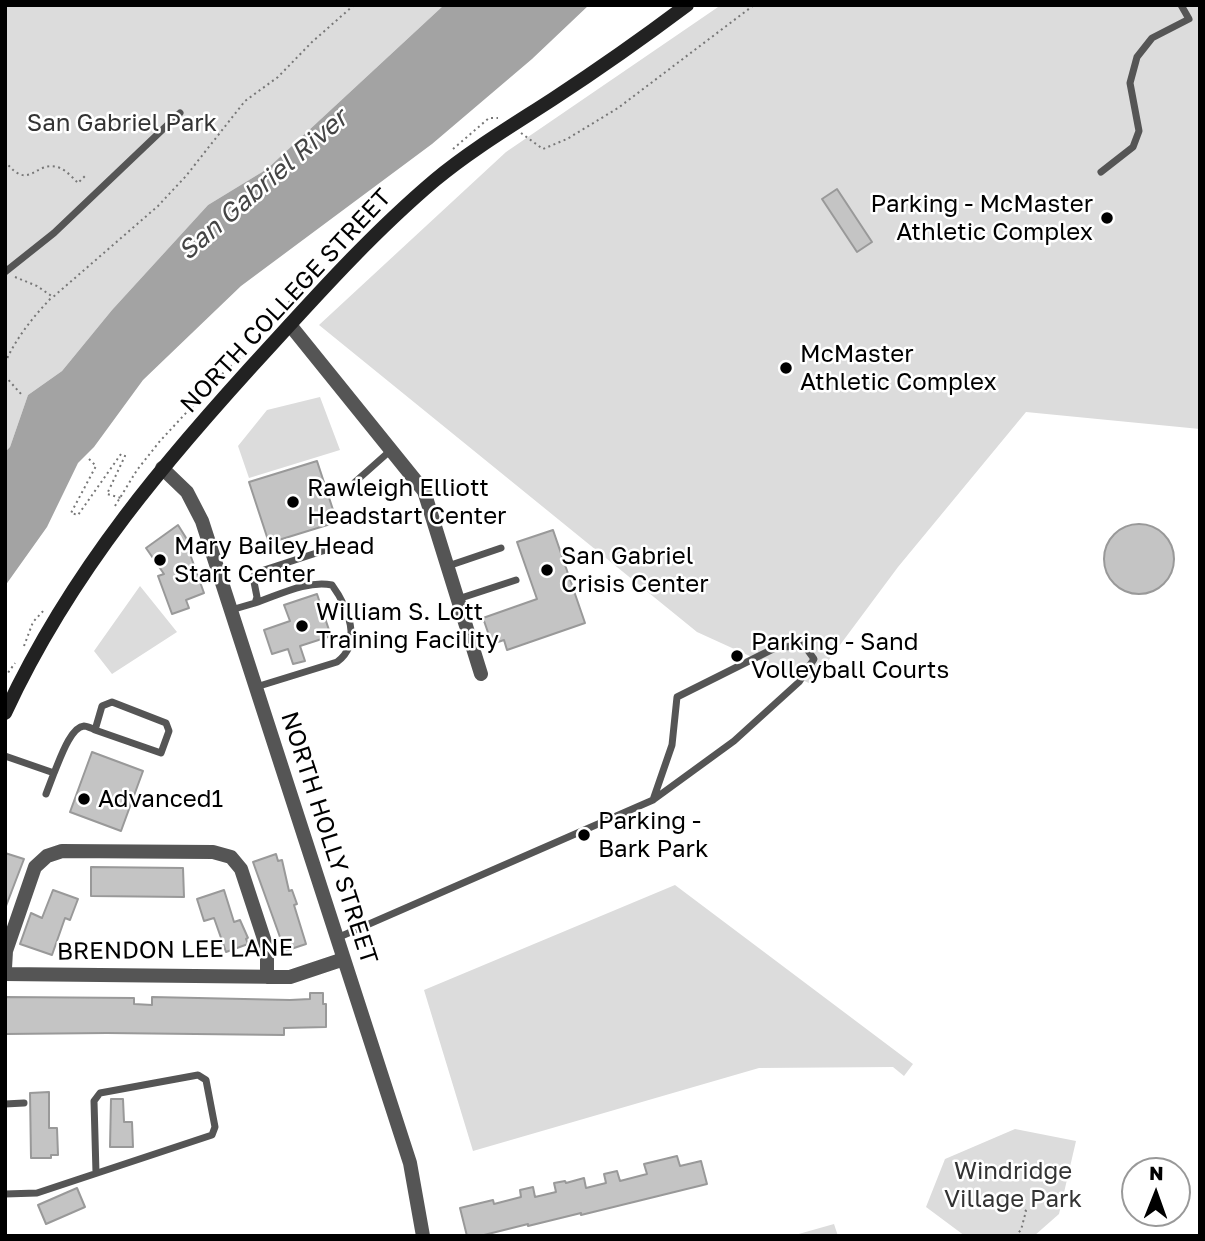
<!DOCTYPE html>
<style>
body{margin:0}
#map{position:relative;width:1205px;height:1241px;overflow:hidden;background:#fff;font-family:"Golos Text",sans-serif}
canvas{display:block}
.frame{position:absolute;inset:0;border:7px solid #000;pointer-events:none}
.north{position:absolute;left:1121px;top:1157px;width:70px;height:70px;box-sizing:border-box;background:#fff;border:2px solid #999;border-radius:50%;rotate:1deg;font-size:19px;font-weight:700;line-height:28px;text-align:center;color:#000}
.north::after{content:'';display:block;margin:auto;width:24px;height:32px;background:#000;clip-path:polygon(50% 0,100% 100%,50% 72%,0 100%)}
</style>
<div id="map">
<canvas width="1205" height="1241"></canvas>
<div class="frame"></div>
<div class="north">N</div>
</div>
<script>
const context = document.querySelector('canvas').getContext('2d');
context.lineJoin = 'round';
function paint(path, color) { context.fillStyle = color; context.fill(path, 'evenodd'); }
function stroke(path, color, width, dash) { context.strokeStyle = color; context.lineWidth = width; context.lineCap = dash ? 'butt' : 'round'; context.setLineDash(dash || []); context.stroke(path); }
function write(font, color, halo, rows, align = 'center') {
  context.font = font + ' "Golos Text",sans-serif'; context.lineWidth = 5; context.setLineDash([]); context.textBaseline = 'middle'; context.strokeStyle = halo; context.fillStyle = color; for (const [text, x, y, turn = 0] of rows) {
    context.save(); context.translate(x, y); context.rotate((+turn || 0) * Math.PI / 180); context.textAlign = isNaN(turn) ? turn : align; if (halo) context.strokeText(text, 0, 0); context.fillText(text, 0, 0); context.restore();
  }
}
paint(new Path2D(`
 M5,5H444L267,169L208,205L112,310L62,371L28,395L10,447L5,452Z
 M721,5H1200V429L1026,412L898,567L811,684L697,632L319,325L506,152Z
 M320,397L340,450L249,478L238,446L267,410Z
 M140,586L177,632L112,674L94,651Z
 M675,885L913,1064L904,1076L893,1067L759,1068L473,1151L424,990Z
 M1015,1129L1076,1141L1059,1214L1034,1236H965L926,1207L945,1159Z
 M834,1224L838,1236H795V1235Z`), '#dcdcdc');
paint(new Path2D(`
 M444,5H589L532,59L432,144L241,286L143,380L94,447L78,463L47,527L5,586V452L10,447L28,395L62,371L112,310L208,205L267,169Z`), '#a3a3a3');
const building = new Path2D(`
 M837,189L872,242L857,252L822,199Z
 M317,461L337,522L269,543L249,482Z
 M1104 559a35 35 0 1 1 70 0a35 35 0 1 1-70 0Z
 M178,525L188,541L186,543L204,593L186,600L189,608L172,614L158,576L164,574L146,548Z
 M553,530L585,623L507,650L504,640L492,644L483,618L537,599L517,542Z
 M317,594L331,636L300,646L305,661L293,664L288,649L272,654L264,630L290,621L284,605Z
 M92,752L143,771L121,831L70,812Z
 M5,853L24,859L6,906L5,905Z
 M276,854L278,861L282,860L289,891L292,890L297,904L294,905L306,944L285,951L253,862Z
 M91,867L183,868L184,897L91,896Z
 M53,890L78,899L70,920L65,918L52,955L20,944L31,913L42,918Z
 M224,890L234,922L240,920L248,938L246,939L248,944L226,952L214,918L204,921L197,899Z
 M310,993H323V1004H326V1027L284,1028V1035L107,1033L5,1034V997L134,998V1004L152,1005V997L290,1000L310,999Z
 M49,1092V1128H57L58,1155H51V1158H31L30,1093Z
 M111,1099H123L124,1122H132L133,1147H110Z
 M677,1156L680,1166L701,1161L707,1184L581,1215V1213L528,1226V1224L480,1236H467L460,1208L493,1200L494,1204L521,1197L520,1190L533,1187L535,1197L556,1192L554,1183L565,1181L566,1183L584,1178L586,1188L606,1183L604,1174L617,1171L620,1181L647,1174L644,1164Z
 M77,1188L85,1207L46,1224L38,1205Z`);
paint(building, '#c4c4c4');
stroke(building, '#999', 2);
stroke(new Path2D(`
 M521,133L543,149L567,139L618,108L754,5
 M453,149L489,118H498
 M5,161C30,194 35,158 60,168C67,171 73,178 78,183L86,175
 M15,277L37,286L53,297L158,206L186,176L245,101L278,77L312,42L354,5
 M279,316L288,303L315,276
 M5,363C16,338 33,317 52,297
 M5,376L21,394
 M89,459L96,466L71,513L78,515L121,454L125,456L107,494L121,498
 M115,506L137,470L160,441L225,371L245,354
 M24,646L33,622L45,609
 M5,677L15,663
 M1009,1195L1026,1211L1021,1230L1015,1236`), '#777', 2, [2, 3.5]);
stroke(new Path2D(`
 M1101,172L1133,147L1139,131L1130,83L1137,57L1152,38L1189,19L1181,5
 M5,272L54,233L180,113
 M355,482L391,450
 M448,566L501,548
 M458,599L516,580
 M255,603C279,595 307,580 332,585C348,607 363,643 337,662L256,687
 M231,610L255,603L257,597L253,577L258,572L341,545
 M5,756L54,773C59,762 70,727 84,726C86,726 94,729 95,730L161,753L169,731L166,723L112,702L102,706L95,730
 M46,794L54,773
 M337,938L653,800L734,741L799,682L814,659L804,645L775,648L677,697L672,745L653,800
 M5,1104L24,1103
 M5,1194L37,1193L212,1135L215,1127L206,1080L198,1075L100,1093L94,1101L96,1173`), '#555', 7);
stroke(new Path2D(`
 M290,325L424,491L481,674
 M162,468L187,492L202,521L410,1163L423,1236
 M5,968L6,951L35,867L47,856L62,851L213,852L231,857L241,869L267,948V977
 M5,974L290,977L344,959`), '#555', 14);
stroke(new Path2D(`
 M5,713C72,569 168,457 274,342C325,286 377,229 435,180C471,150 513,125 553,99C599,69 643,38 687,5`), '#222', 14);
for (const [x, y, r, color] of [
 [1107,218,7,"#000"],
 [786,368,7,"#000"],
 [293,502,7,"#000"],
 [160,560,7,"#000"],
 [547,570,7,"#000"],
 [302,626,7,"#000"],
 [737,656,7,"#000"],
 [84,799,7,"#000"],
 [584,835,7,"#000"]
]) { const dot = new Path2D(); dot.arc(x, y, r, 0, 2 * Math.PI); context.fillStyle = color; context.fill(dot); stroke(dot, '#fff', 2.5); }
write('24px', '#333', '#fff', [
 ["San Gabriel Park",122,123],
 ["Windridge",1013,1171],
 ["Village Park",1013,1199]
]);
write('24px', '#000', '#fff', [
 ["Parking - McMaster",1093,204,"right"],
 ["Athletic Complex",1093,232,"right"],
 ["McMaster",800,354],
 ["Athletic Complex",800,382],
 ["Rawleigh Elliott",307,488],
 ["Headstart Center",307,516],
 ["Mary Bailey Head",174,546],
 ["Start Center",174,574],
 ["San Gabriel",561,556],
 ["Crisis Center",561,584],
 ["William S. Lott",316,612],
 ["Training Facility",316,640],
 ["Parking - Sand",751,642],
 ["Volleyball Courts",751,670],
 ["Advanced1",98,799],
 ["Parking -",598,821],
 ["Bark Park",598,849]
], 'left');
write('24px', '#000', '#fff', [
 ["NORTH COLLEGE STREET",286,301,-47],
 ["NORTH HOLLY STREET",329,838,72],
 ["BRENDON LEE LANE",175,950,-1]
]);
write('italic 26px', '#444', '#fff', [
 ["San Gabriel River",263,185,-41]
]);
</script>
